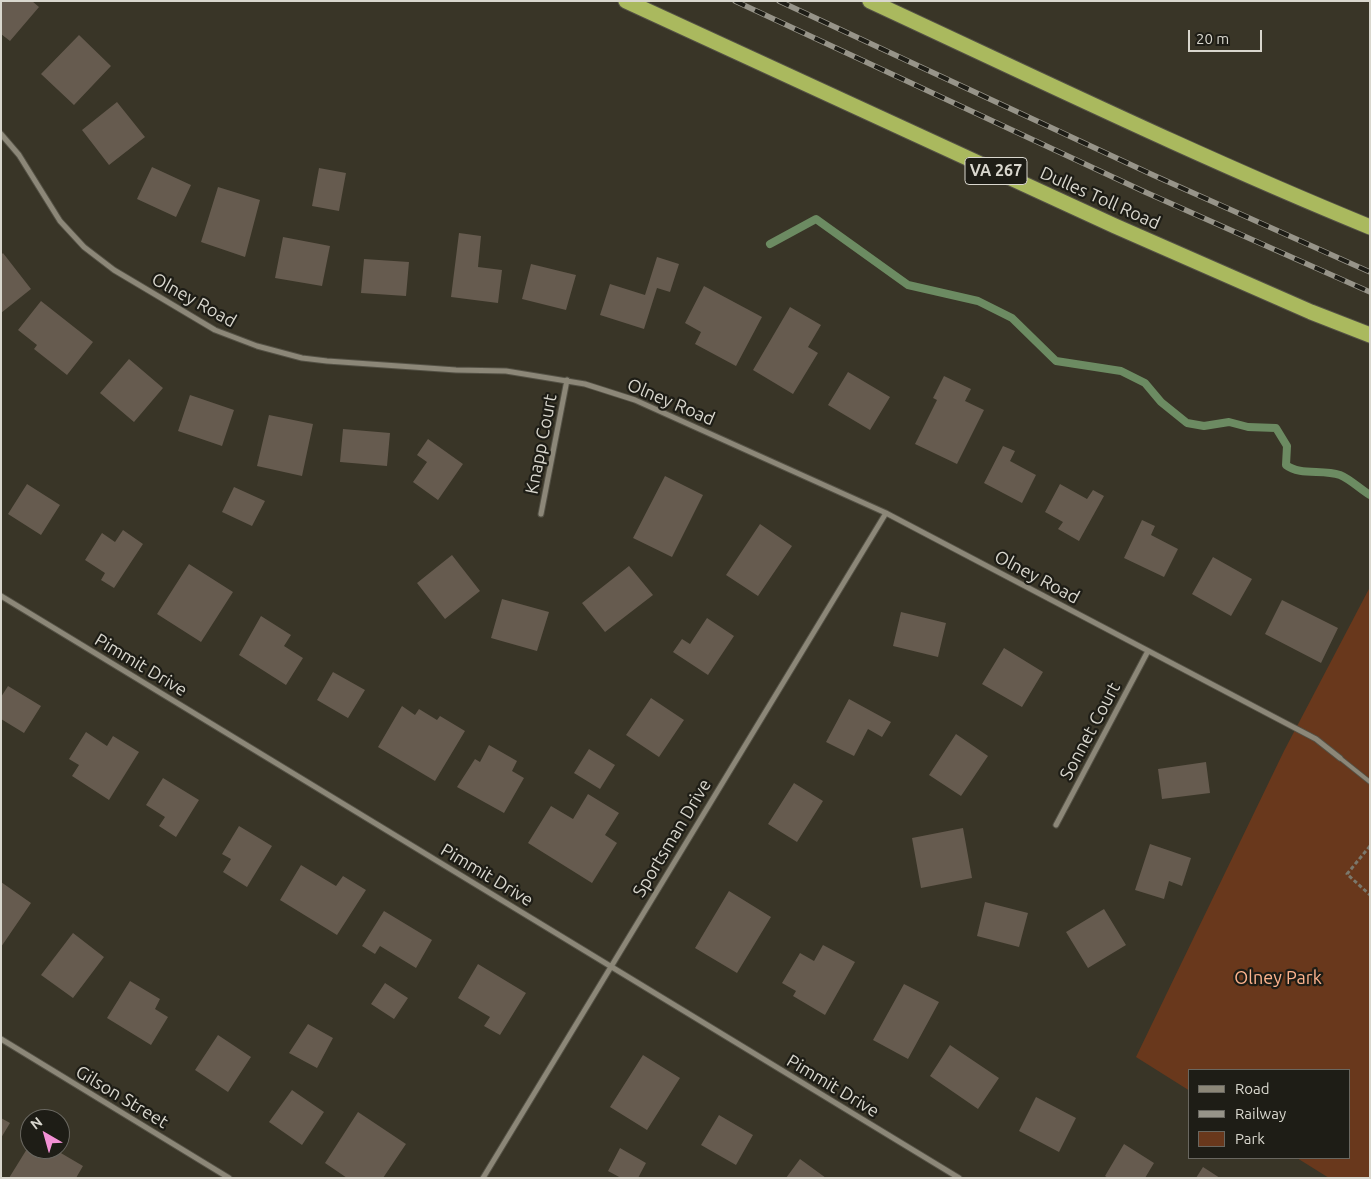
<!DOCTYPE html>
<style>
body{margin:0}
#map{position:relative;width:1371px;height:1179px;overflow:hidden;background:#393527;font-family:Ubuntu,sans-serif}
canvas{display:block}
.frame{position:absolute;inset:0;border:2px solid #d9d7ce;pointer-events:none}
.legend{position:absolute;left:1188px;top:1069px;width:162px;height:90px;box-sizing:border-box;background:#1e1d16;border:1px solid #696760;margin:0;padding:6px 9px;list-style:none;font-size:15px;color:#d9d7ce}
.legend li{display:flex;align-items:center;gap:10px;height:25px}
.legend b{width:25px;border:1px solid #696760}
.north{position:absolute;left:20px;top:1109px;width:50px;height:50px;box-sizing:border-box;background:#1e1d16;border:1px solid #696760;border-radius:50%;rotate:322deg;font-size:14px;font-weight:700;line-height:20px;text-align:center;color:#d9d7ce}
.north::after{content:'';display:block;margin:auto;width:18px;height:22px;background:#f391d5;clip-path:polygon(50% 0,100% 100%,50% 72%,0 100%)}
.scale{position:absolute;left:1188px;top:30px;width:74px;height:22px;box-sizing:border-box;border:2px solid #d9d7ce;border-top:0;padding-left:6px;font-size:15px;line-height:18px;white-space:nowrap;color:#d9d7ce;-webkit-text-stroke:4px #1e1d16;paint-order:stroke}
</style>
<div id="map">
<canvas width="1371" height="1179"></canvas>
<div class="frame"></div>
<ul class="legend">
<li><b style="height:6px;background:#8c8778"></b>Road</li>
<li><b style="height:6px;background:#979489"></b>Railway</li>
<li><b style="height:14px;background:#69381c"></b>Park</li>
</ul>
<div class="north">N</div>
<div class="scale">20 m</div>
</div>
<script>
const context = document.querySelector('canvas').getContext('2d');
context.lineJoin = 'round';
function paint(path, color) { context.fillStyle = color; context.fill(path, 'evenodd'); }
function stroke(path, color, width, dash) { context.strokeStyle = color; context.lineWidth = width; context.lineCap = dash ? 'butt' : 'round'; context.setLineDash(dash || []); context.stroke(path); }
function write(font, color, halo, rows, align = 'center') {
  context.font = font + ' Ubuntu,sans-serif'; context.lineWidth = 4.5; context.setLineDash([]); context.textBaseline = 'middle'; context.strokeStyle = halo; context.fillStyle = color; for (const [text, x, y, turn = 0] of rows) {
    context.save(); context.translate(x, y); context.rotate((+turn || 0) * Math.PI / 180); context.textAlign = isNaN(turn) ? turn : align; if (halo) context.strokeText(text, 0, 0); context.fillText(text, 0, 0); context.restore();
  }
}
paint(new Path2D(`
 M1370,587V1178H1329L1297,1158H1350V1070H1190V1091L1136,1057L1284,751Z`), '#69381c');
stroke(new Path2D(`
 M770,244L816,219L908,285L978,301L1012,318L1056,361L1121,371L1145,383L1161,402L1187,423L1204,426L1229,422L1248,427L1276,428L1287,446L1286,465C1300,476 1322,469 1340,475C1350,479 1360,489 1370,495`), '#6c8b62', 8);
paint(new Path2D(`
 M1,1H32L39,7L10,41L1,34Z
 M79,35L111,66L74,105L41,74Z
 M117,102L145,137L109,165L82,130Z
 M152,167L191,185L176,217L137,199Z
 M319,168L346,173L339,211L312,206Z
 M218,187L260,200L245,257L201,242Z
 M459,233L481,236L478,267L502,270L498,303L451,297Z
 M283,237L330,246L322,286L275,278Z
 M3,253L31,289L1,313V255Z
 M657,257L679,264L670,292L657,288L644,329L600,315L610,284L645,295Z
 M364,259L409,262L406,296L361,293Z
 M531,264L576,275L566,310L522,299Z
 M704,286L762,317L736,366L695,344L701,332L685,323Z
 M41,301L93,342L67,375L34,349L37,345L18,330Z
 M790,307L821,325L808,347L818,353L793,394L753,370Z
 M129,359L163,388L134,422L100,393Z
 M848,372L890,397L870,430L828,405Z
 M944,376L971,389L965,401L984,410L957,464L915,444L937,400L933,398Z
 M190,395L234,410L222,446L178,431Z
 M269,415L313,424L302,476L257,466Z
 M343,429L390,433L387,466L340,462Z
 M428,439L463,464L438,500L413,482L427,462L417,455Z
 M1003,446L1015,451L1010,461L1036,475L1022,503L984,483Z
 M665,476L703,495L672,557L633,538Z
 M27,484L60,505L41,535L8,514Z
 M1060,484L1087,499L1093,490L1104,496L1079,541L1058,529L1063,522L1045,512Z
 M234,487L265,501L252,526L222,512Z
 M1142,520L1155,526L1151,535L1178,549L1164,577L1124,558Z
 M760,524L792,546L758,596L726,575Z
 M123,530L143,544L114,588L101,580L105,573L85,560L102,533L115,542Z
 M452,555L480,591L445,619L417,583Z
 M1213,557L1252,579L1231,616L1192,594Z
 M189,564L233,592L201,642L157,614Z
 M629,566L653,595L605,632L582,603Z
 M502,599L549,612L537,651L491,638Z
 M1282,600L1338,628L1321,663L1265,634Z
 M901,612L946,623L938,657L893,646Z
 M261,616L291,635L284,646L303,658L286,685L239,655Z
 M707,618L734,636L708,675L673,652L682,639L690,644Z
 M1004,648L1043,672L1022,707L982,684Z
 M333,672L365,690L348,718L317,700Z
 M8,686L41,706L24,733L1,719V697Z
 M651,698L684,720L659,757L626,735Z
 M849,699L891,722L882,737L868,729L854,756L826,742Z
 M402,706L415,715L419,709L437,720L440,716L465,731L435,781L378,747Z
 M86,732L107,746L113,736L139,752L109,800L72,776L79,765L69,759Z
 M956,734L988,756L961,796L929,775Z
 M489,745L517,761L512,771L524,778L504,813L457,787L475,759L480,762Z
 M589,749L615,765L600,789L574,773Z
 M1206,762L1210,793L1162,799L1158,769Z
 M163,778L199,800L176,837L159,826L165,817L146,805Z
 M794,783L823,801L797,842L768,824Z
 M588,794L619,813L605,835L617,843L592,883L528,843L551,806L573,819Z
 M239,826L272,846L247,887L223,872L231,859L222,854Z
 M963,828L972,878L921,888L912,838Z
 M1150,844L1191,858L1182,886L1169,881L1164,899L1135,890Z
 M301,865L336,886L343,876L366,890L337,935L280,900Z
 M1,882L31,903L1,947Z
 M729,891L771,917L737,973L695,948Z
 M985,902L1028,913L1019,947L977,936Z
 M1104,909L1126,945L1088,968L1066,932Z
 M384,911L432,940L416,968L380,946L375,954L362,946Z
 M73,933L104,957L73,998L41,975Z
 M823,945L855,962L825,1015L793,996L796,991L782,983L800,953L814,961Z
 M478,964L526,993L500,1035L484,1026L490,1017L458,998Z
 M130,981L160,999L155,1009L168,1017L151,1045L107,1018Z
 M385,983L408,998L394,1019L371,1004Z
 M904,984L939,1002L908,1059L873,1040Z
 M308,1024L333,1038L317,1068L289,1053Z
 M218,1035L251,1057L228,1092L195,1070Z
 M950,1045L999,1078L978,1109L930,1076Z
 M643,1055L680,1078L647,1130L610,1107Z
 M292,1090L324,1112L302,1145L269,1122Z
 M1036,1097L1076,1118L1059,1152L1019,1131Z
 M358,1112L406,1144L383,1178H347L325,1163Z
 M719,1115L753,1135L736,1165L701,1145Z
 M1,1118L10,1123L1,1138Z
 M30,1144V1149H54L83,1166L76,1178H9Z
 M1124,1144L1154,1163L1145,1178H1108L1105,1176Z
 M620,1148L646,1163L638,1178H621L608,1171Z
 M800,1159L826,1178H786Z
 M1203,1167L1220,1178H1196Z`), '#665b4f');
const service = new Path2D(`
 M1340,758L1370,782`);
const minor = new Path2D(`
 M1,134L19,155L60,221L84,247L114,270L215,330L257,346L302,358L327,361L456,370L506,371L585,384L635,400L886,513L1316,739L1340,758
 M541,514L567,380
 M1,596L959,1178
 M1056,825L1148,651
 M1,1039L229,1178
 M483,1178L886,513`);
const motorway = new Path2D(`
 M626,1L1115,226L1311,312L1370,335
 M870,1C1036,78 1201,158 1370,227`);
stroke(service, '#545145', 5.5);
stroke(minor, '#545145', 7);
stroke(motorway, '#545145', 17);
stroke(new Path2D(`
 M1370,846L1347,874L1370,895`), '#7b786c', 3, [4, 2.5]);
stroke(service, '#8c8778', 4);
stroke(minor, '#8c8778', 5);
stroke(motorway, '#aab95e', 15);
const rail = new Path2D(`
 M735,1L1145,192L1370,292
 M779,1L1153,175L1370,272`);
stroke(rail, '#979489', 5.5);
stroke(rail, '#1e1d16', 4, [11]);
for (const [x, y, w] of [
 [996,171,62]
]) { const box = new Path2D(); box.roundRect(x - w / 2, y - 13.5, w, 27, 4); context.fillStyle = '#1e1d16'; context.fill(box); stroke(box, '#d9d7ce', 1); }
write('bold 16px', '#d9d7ce', null, [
 ["VA 267",996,171]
]);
write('18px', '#d9d7ce', '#1e1d16', [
 ["Dulles Toll Road",1100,198,24],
 ["Olney Road",194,300,29],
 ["Olney Road",671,402,23],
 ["Knapp Court",541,444,-79],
 ["Olney Road",1037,577,28],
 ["Pimmit Drive",141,665,31],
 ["Sonnet Court",1090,731,-62],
 ["Sportsman Drive",672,838,-59],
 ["Pimmit Drive",487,875,31],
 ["Pimmit Drive",833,1086,31],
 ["Gilson Street",122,1097,31]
]);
write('18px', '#feb48e', '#1e1d16', [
 ["Olney Park",1278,978]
]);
</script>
